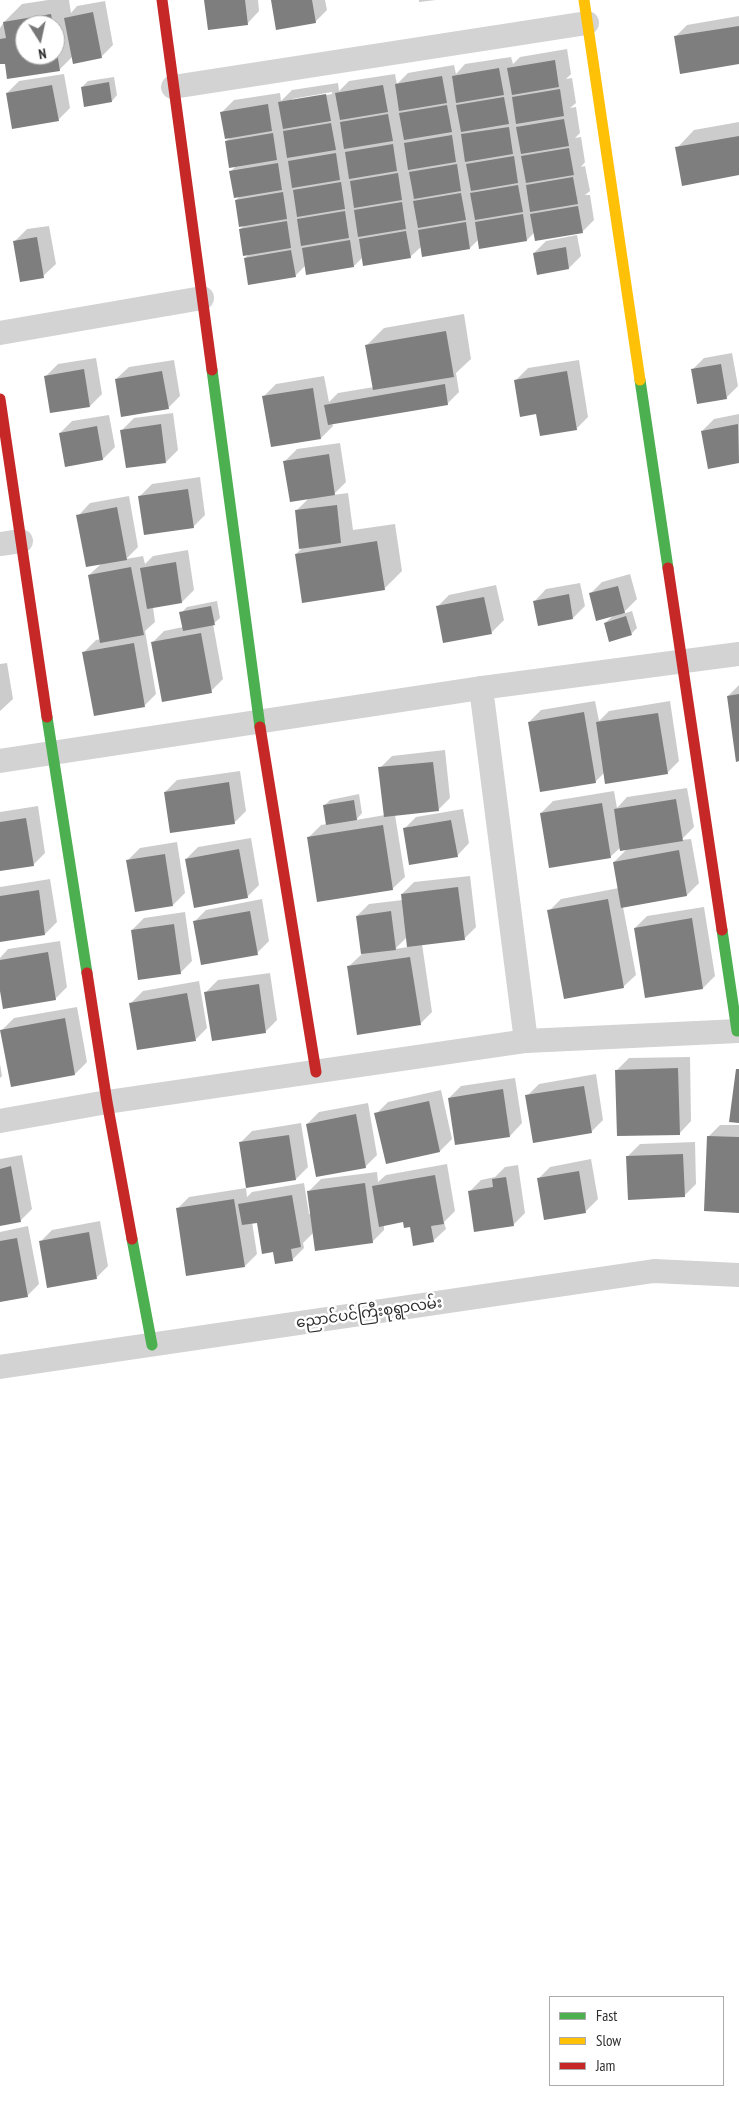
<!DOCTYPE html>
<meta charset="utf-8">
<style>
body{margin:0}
#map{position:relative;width:739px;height:2101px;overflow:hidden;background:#fff;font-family:"PT Sans Narrow",sans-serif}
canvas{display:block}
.legend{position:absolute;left:549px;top:1996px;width:175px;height:90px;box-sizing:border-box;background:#fff;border:1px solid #ababab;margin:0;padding:6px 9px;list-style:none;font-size:15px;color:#2e2e2e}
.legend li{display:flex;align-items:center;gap:10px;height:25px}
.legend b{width:25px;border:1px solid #ababab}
.north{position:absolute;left:15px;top:15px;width:50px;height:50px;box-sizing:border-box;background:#fff;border:1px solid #ababab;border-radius:50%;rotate:170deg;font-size:14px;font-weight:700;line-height:20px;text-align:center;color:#2e2e2e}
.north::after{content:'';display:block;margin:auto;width:18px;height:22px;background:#777;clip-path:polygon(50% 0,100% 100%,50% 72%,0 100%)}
</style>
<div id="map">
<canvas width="739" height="2101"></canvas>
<ul class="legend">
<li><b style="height:6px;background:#4caf50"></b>Fast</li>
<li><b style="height:6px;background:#ffc107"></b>Slow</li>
<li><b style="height:6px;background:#c62828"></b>Jam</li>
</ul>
<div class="north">N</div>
</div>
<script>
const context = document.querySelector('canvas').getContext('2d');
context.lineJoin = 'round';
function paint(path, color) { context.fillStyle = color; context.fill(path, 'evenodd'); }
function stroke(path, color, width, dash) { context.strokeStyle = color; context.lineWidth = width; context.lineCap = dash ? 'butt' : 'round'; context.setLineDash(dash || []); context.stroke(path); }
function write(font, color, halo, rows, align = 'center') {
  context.font = font + ' "PT Sans Narrow","Noto Sans Myanmar",sans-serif'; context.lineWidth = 5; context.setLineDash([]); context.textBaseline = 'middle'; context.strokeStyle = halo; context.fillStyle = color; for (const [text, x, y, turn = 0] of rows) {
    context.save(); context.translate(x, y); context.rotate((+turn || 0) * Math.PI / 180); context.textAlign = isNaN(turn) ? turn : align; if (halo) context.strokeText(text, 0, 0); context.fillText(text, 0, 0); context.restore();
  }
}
paint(new Path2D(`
 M48,0H69L71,13L77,6L105,1L113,45L101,57L73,56L59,70L6,62L0,63V28L4,22L22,4ZM25,25H55V55H25Z
 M205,0H258L259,11L247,24Z
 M272,0H325L327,10L315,22Z
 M419,0H436L419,2Z
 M739,16V63L675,37L687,25Z
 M567,49L571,74L566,79L572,78L576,103L570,108L576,107L580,133L575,138L581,137L585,162L581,167L585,166L590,191L585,195H590L594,220L582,232H535L527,240L479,239L470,248L422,246L410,257H363L354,266L306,265L295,276L245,258L249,254L240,229L245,225L236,200L241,195L231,171L237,165L226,141L231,137L222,112L234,100L280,93L281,101L292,90L338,83L339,91L349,81L395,74L397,84L408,73L454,65L456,74L465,64L511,57L513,64L520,57ZM332,92V94L292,101V99Z
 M64,74L70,108L58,120L7,93L19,81Z
 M114,77L117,95L112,101L82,87L88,81Z
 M739,122V174L677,148L694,130Z
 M49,226L56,264L43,276L15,241L27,229Z
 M577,235L581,256L569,268L538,273L534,253L546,241Z
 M464,314L471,359L456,373L459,392L447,404L332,423L333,426L321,438L264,396L276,384L324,376L329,402L338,393L374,387L367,345L384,328Z
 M732,353L738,386L726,398L692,370L704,358Z
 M96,358L102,394L90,406L46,376L58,364Z
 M174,360L180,396L168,408L116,379L129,367Z
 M579,360L588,417L576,429L538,413L516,380L528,368Z
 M173,413L178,450L166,462L122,430L134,418Z
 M739,414V462L709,468L702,431L714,419Z
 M109,415L115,447L103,459L66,465L60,433L72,421Z
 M340,443L346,482L333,495L348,493L353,530L395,524L402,571L384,589L296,554L303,547L296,511L309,498L285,461L297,449Z
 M200,477L205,515L193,527L140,496L152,484Z
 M129,496L138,547L126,559L143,556L145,564L153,556L188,550L194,590L182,602L153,607L155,622L145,631L156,694L144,706L84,652L96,640L101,639L89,575L102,563L78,516L90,503Z
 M630,574L637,599L622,614L632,611L637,628L632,633L610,640L605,623L614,615L590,594L602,582Z
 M580,583L585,606L573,618L534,602L546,589Z
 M496,585L504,620L492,632L437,607L449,595Z
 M217,601L220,618L213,624L223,679L211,691L152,643L164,631L183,627L181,613L187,607Z
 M7,663L13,699L0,711V664Z
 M739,685V760L728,696Z
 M595,701L599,721L609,711L670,701L679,761L667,773L605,772L595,782L529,722L541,710Z
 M445,750L450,798L438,810L395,815L405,877L392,889L309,837L321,825L327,824L324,806L330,800L359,794L362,813L356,820L385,815L380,768L392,756Z
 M240,771L246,811L234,823L165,792L177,780Z
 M687,788L694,827L681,840L691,839L699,883L687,895L623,907L636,975L623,987L549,911L561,899L619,888L614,862L628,848L621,847L610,857L541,813L553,801L614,791L617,808L627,797Z
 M38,806L45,853L33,865L0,870V812Z
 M463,809L469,843L457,856L404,829L416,817Z
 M251,838L259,885L247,897L186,859L198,847Z
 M177,842L185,893L173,905L128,860L140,848Z
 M470,876L476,927L464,939L422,944L432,1012L420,1024L349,966L362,954L357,916L369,904L403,900L402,894L414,882ZM407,937L408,947L395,949Z
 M50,879L57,922L45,934L0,941V887Z
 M262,899L269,941L257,953L194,922L206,910Z
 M704,907L715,976L703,988L635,928L647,916Z
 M185,912L192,961L180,973L132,930L144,918Z
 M60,941L67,987L55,999L0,983V958L8,949Z
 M270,973L277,1020L265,1032L206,992L218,980Z
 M199,981L207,1028L195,1040L131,1003L143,991Z
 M77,1007L87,1062L75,1074L2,1030L14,1018Z
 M690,1057L691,1121L679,1134L617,1070L629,1058Z
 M0,1064L2,1076L0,1078Z
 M596,1074L603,1120L591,1132L527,1096L539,1084Z
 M515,1078L522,1123L510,1136L449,1098L461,1086Z
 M441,1090L452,1139L440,1151L387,1162L376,1114L388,1102Z
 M368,1103L377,1155L365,1167L307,1124L319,1112Z
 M301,1123L308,1167L296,1179L247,1187L240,1143L252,1131Z
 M720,1125H739V1211L708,1137Z
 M695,1142L696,1184L684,1196L628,1156L640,1144Z
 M22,1155L32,1209L20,1221L0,1224V1159Z
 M591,1159L598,1199L586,1211L545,1219L538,1179L550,1167Z
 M447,1164L455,1211L444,1222L446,1229L433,1241L404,1221L384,1224V1230L372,1242L314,1232L303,1243L304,1248L292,1260L274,1251L258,1221L252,1222L257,1254L245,1266L177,1209L189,1197L246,1188L247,1197L252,1192L304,1183L309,1214H312L309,1191L321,1179L377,1172L378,1182L386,1175Z
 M518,1165L525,1213L513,1225L469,1192L481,1180L495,1177L505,1167Z
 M100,1221L108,1266L96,1278L40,1242L52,1230Z
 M28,1226L39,1284L27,1296L0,1301V1232Z`), '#0003');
paint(new Path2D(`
 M204,0H245L248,25L208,30Z
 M271,0H312L316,23L276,30Z
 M93,12L102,58L73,64L64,18Z
 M51,14L53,25H25V55H55L56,46L60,71L7,79L5,64H0V39L6,38L3,22Z
 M739,26V64L680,74L674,36Z
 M555,60L559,87L512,95L507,68Z
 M499,68L504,95L456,103L452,76Z
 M442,76L447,103L399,111L395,84Z
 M109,82L112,102L84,107L81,87Z
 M52,85L59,121L12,129L6,93Z
 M383,85L388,112L340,120L335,93Z
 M560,89L564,116L516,124L512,97Z
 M326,94L331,121L283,129L278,102Z
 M504,97L509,124L461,132L456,105Z
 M268,104L272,131L225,139L220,112Z
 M447,105L452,132L404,140L399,113Z
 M388,114L393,141L344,149L340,122Z
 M564,119L569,146L521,154L516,127Z
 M331,123L336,150L287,158L283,131Z
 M509,127L513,154L465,162L461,134Z
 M273,133L277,160L229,168L225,141Z
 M452,135L456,162L408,170L404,143Z
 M739,136V175L682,186L675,147Z
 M393,144L397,171L349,179L345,152Z
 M569,148L574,175L526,183L521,156Z
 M336,153L340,180L292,188L288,161Z
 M514,156L518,183L471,191L466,164Z
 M278,163L282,190L234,198L229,171Z
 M457,164L461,191L414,199L409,172Z
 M398,173L402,200L354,208L350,181Z
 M573,177L578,204L530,212L526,185Z
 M341,182L345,209L297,217L293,190Z
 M518,185L523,212L475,220L470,193Z
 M283,192L287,219L239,227L235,200Z
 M461,193L466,220L418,228L413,201Z
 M402,202L406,229L358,237L354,210Z
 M578,206L583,233L535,241L530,214Z
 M345,211L349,238L301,246L297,219Z
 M523,214L527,241L479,249L475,222Z
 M287,221L291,248L243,256L239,229Z
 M466,222L470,249L422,257L418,230Z
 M406,231L411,258L363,266L359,239Z
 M37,237L44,278L20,282L13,241Z
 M350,240L354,267L306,275L302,248Z
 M566,247L569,269L537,275L533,253Z
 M291,250L296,277L248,285L244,258Z
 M446,331L454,377L373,390L365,345Z
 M721,364L727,399L697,404L691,369Z
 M84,369L90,407L50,413L44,376Z
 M162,371L169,409L121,417L115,379Z
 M567,371L577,430L540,436L536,414L520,417L514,380Z
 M445,384L448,405L328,425L324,405Z
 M313,388L321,439L271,447L262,396Z
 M161,424L166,463L126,468L120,430Z
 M738,424L739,463L708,469L701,431Z
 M97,426L103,460L65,467L59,433Z
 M329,454L335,495L290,502L283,461Z
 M188,489L194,528L144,535L138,496Z
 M337,505L341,543L299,549L295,510Z
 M117,507L127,560L86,567L76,515Z
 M377,541L385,590L302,603L295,554Z
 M176,562L182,603L147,609L140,568Z
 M131,567L144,635L100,643L88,575Z
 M618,586L625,613L596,621L589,593Z
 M569,594L573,619L538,626L533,601Z
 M484,597L492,634L443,643L436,606Z
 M211,606L215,625L183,631L179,612Z
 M626,616L632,635L609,642L604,623Z
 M201,633L212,693L162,702L151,642Z
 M134,643L145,707L94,716L82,652Z
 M739,694V761L736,762L727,696Z
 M584,712L596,783L540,792L528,722Z
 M658,713L668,774L605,784L596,722Z
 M433,762L439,811L384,817L378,767Z
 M229,782L235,824L170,833L164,792Z
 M676,799L683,841L620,851L614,809Z
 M354,800L357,820L326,825L323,805Z
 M602,803L611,858L549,868L540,813Z
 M26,818L34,866L0,871V822Z
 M451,820L458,857L409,865L403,828Z
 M383,825L393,890L317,902L307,837Z
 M239,849L248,898L194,908L185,859Z
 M679,850L687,896L621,908L613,862Z
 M165,854L173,906L135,912L126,860Z
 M458,887L465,940L407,947L401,894Z
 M39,890L45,935L0,942V896Z
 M608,899L624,988L564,999L547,910Z
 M250,911L258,955L201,965L193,921Z
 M391,911L396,950L361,954L356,916Z
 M692,918L703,989L645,998L634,928Z
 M174,924L181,974L138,980L131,930Z
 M48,952L56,1000L3,1009L0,991V960Z
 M410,957L421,1025L357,1035L347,966Z
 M259,984L266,1033L212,1041L204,992Z
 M187,993L196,1041L137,1050L129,1003Z
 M65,1018L75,1075L11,1087L0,1030Z
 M678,1068L680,1135L617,1136L615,1070Z
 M736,1069H739V1123L729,1122Z
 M584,1086L592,1133L533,1143L525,1095Z
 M503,1089L510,1137L455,1145L448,1098Z
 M429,1101L440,1152L386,1164L374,1113Z
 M356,1114L366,1168L316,1177L306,1124Z
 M289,1135L296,1180L246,1188L239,1142Z
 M707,1136L739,1137V1213L704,1211Z
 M683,1154L685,1197L628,1200L626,1156Z
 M11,1166L21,1222L0,1226V1169Z
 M579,1171L586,1213L544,1220L537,1178Z
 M435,1175L444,1224L431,1226L434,1242L413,1246L410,1227L404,1228L403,1222L379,1227L372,1186Z
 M506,1177L514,1226L474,1232L468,1191L493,1187L492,1179Z
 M365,1183L373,1243L315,1251L307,1191Z
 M292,1195L301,1247L291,1249L293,1261L275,1264L273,1252L262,1254L257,1223L242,1225L238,1204Z
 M234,1199L245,1267L186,1276L176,1208Z
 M89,1232L97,1279L47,1288L39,1241Z
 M17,1238L28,1297L0,1302V1241Z`), '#7e7e7e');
stroke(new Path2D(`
 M173,87L587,23
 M0,333L202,298
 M0,544L21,541
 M481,688L526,1041
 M0,761L481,688L739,654
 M0,1121L107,1102L526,1041L739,1031
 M0,1367L654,1271L739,1275`), '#d3d3d3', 24);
stroke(new Path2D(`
 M212,370L260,727
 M640,380L668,568
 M47,717L87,973
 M722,930L737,1031
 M132,1239L152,1345`), '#4caf50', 11);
stroke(new Path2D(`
 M584,0L640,380`), '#ffc107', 11);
stroke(new Path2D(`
 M162,0L212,370
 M0,399L47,717
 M668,568L722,930
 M260,727L316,1072
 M87,973L107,1102L132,1239`), '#c62828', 11);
write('15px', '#2e2e2e', '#fff', [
 ["ညောင်ပင်ကြီးစုရွာလမ်း",369,1313,-8]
]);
</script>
